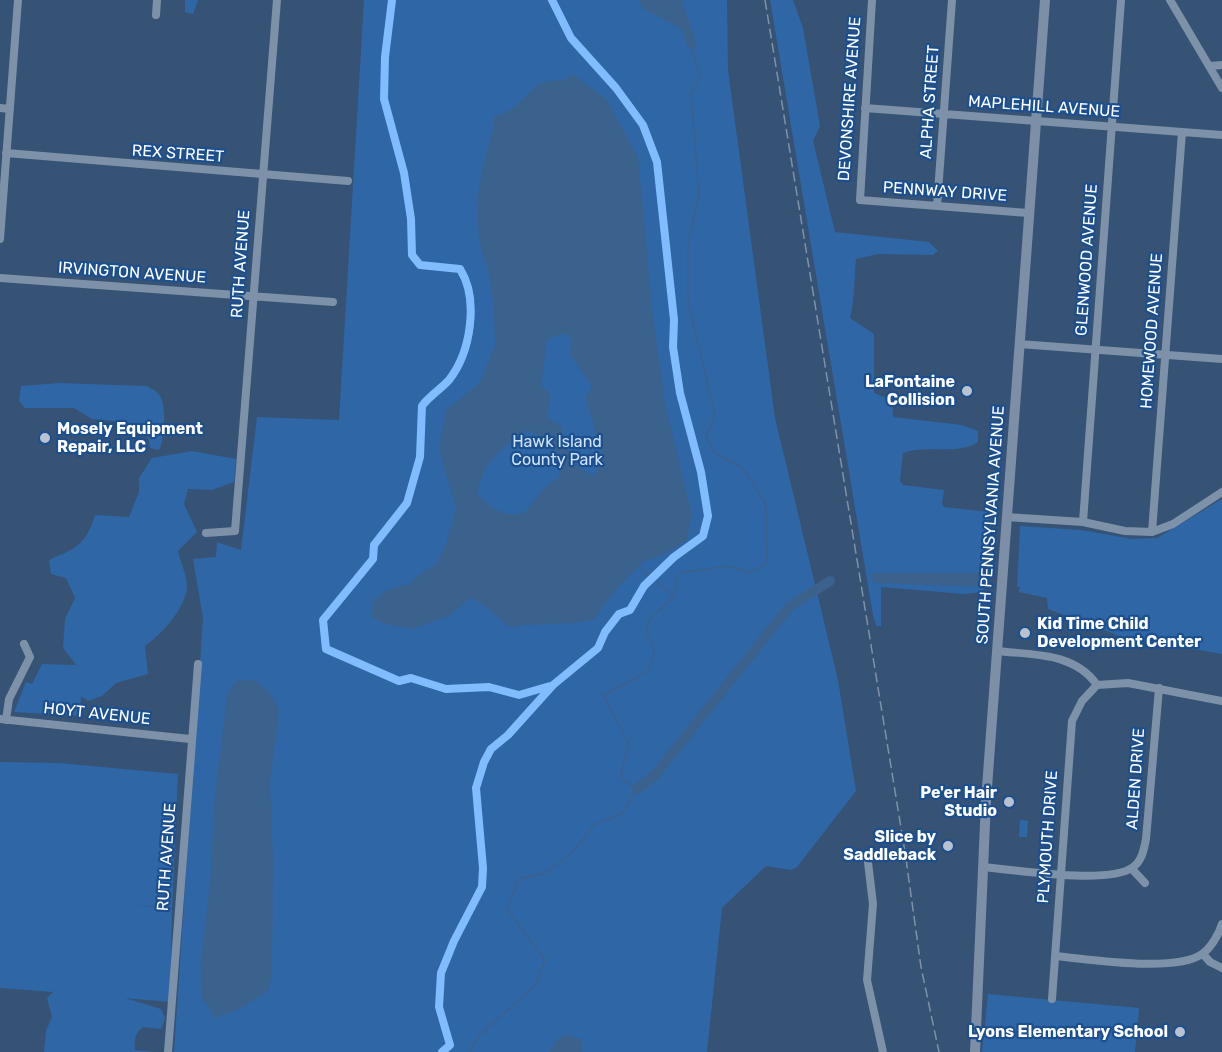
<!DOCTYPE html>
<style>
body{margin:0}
canvas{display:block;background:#365274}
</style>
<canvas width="1222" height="1052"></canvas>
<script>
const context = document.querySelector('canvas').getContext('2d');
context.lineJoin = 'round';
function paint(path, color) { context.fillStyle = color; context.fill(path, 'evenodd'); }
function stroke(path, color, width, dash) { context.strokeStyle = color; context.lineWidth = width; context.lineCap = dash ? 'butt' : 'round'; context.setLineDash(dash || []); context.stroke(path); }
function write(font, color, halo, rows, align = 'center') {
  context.font = font + ' Rubik,sans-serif'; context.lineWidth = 4.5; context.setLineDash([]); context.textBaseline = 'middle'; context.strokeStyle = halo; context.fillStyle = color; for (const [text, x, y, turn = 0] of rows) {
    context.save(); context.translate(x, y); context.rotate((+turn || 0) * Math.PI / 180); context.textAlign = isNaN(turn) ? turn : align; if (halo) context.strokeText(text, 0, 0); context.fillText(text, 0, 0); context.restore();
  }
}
paint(new Path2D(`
 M185,0H198L193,14L185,12Z
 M364,0H727L728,70L775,418L838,680L856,791L797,867L791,870L766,866L722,908L707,1052H174L203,618L193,559L216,557L217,542L241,550L257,417L339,420Z
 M770,0H793L803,28L820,126L813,141L835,232L929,242L938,251L933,255L878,254L856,259C854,279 855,299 850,318L874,334V393L892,400L893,417L962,425L978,431V442C957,456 927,444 903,453L900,481L903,485L944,490L942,504L944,507L990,512L983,592L964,594L881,587V626H876L873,615Z
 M59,383L146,386C152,389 158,391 161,398C166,410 165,439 159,450L150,448L148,435L136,432L124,422L92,419L74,408H25L19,401L21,386Z
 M192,451L236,459L234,482L212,490L188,489L184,504L197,532L178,551C180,561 188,578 187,588C184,610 162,634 145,646L148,674L116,683L102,696L88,701L81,696L80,716L14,712L26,682L32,684L42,664L76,665L63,648L65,619L75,598L66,578L51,574L49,560C76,548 86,545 95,515L129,517L139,492V478L152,458Z
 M1222,499V654L1120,636L1048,609L1047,598L1019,592L1020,587H1017L1020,526L1081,530L1132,539L1157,538Z
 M0,762L59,763L178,774L172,908L133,905L172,909L170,1002L125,998L161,1009L165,1018L161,1029L143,1027C135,1033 134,1040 135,1050L155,1052H44L46,1031L52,1017L47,998L53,992L0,988Z
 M1020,820L1028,821L1027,837H1019Z
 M988,994L1139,1008L1135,1052H982Z`), '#2f66a5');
paint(new Path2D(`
 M638,0H682L697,47L688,48L682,29L644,9Z
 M572,74L606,99L638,157L653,318L665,404L692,515L687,540L666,553L643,562L617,588L593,620C564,626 538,622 509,627C497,618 483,601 470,598L449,616L412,629L385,624L371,616L373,601L387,590L410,584L418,576L436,564L445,548L456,508L439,449L446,410L479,384L495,346L494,310L489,273L479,241L477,204L482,169L493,131V116C530,110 525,76 563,81ZM564,333L572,339L570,354L592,386L586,398L602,455L595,476C569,466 568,452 561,426L547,418L550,394L541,386L547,339ZM526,430L553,442L558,454L560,477L547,485L524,513C502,517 492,509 477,494C484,459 500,451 526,430Z
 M985,573L983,587L873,583L870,573Z
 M238,679L256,681L269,692L279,710L270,783L273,860L272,975L268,991L241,1008L215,1018L202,997L201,964L211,873L214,806L227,694Z
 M567,1035L581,1039L582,1052H550L558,1038Z`), '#3b618d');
stroke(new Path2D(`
 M639,567L650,576
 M655,580L673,596
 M469,1052L479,1036L536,984L545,960L507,909L519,879L546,873L572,852L595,824L622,814L637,789L620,778L629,744L603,695L637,678L651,667L654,651L646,631L650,619L674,596L678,573L727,566L750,572L767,563L766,505L744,469L714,453L706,436L715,415L688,301V245L699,194L691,94L700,78L692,48`), '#3b618d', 1.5);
stroke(new Path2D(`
 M637,789L656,774L789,607L830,581`), '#3b618d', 10);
stroke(new Path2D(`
 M872,0L860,200L1028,213
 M1170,0L1222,88
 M156,15L157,0
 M1210,66L1222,65
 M0,108L10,109
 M865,108L1222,135
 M6,153L348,181
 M937,206L952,0
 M0,239L18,0
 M0,278L333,302
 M1019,344L1222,359
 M1006,517L1083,522L1125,531L1152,532L1173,524L1222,492
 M1083,522L1121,0
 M1152,532L1182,132
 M206,533L235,531L277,0
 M997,651C1032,655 1074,652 1097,685L1128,683L1222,701
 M0,719L190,739
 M6,720L9,699L30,657L24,644
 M867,854L873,904L867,980L883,1052
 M983,867C1014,870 1111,885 1133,867C1142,861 1144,849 1146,839L1159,688
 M1132,869L1145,883
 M1203,954L1210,962L1222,968
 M1055,956C1089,959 1175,973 1202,954C1211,948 1219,934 1222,924
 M1052,999L1072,721L1082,701L1097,685
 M168,1052L198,664`), '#7d92a8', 8);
stroke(new Path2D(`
 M975,1052L986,801L1045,0`), '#7d8ea7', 10);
stroke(new Path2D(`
 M765,0L905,852L921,967L939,1052`), '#7e92a7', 1.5, [10, 4.5]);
stroke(new Path2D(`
 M392,0L385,57L384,99L404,173L411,219L412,255L420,265L460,269C479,299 471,352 449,380C441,389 429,396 422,406L420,457L407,503L374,545L373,559L323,620L326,649L399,681L411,678L446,689L489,687L519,695L550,686
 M442,1052L450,1045L439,1007L441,973L454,941L482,887L483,868L476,788L484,762L491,749L508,735L553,685L598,648L605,632L619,614L630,610L644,586L674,557L703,536L708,516L701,472L680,393L673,347L674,320L657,162L643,125L616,88L571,38L552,0`), '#80bcff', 8);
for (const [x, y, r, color] of [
 [967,391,6,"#b9c2ce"],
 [45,438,6,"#b9c2ce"],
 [1025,633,6,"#b9c2ce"],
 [1009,802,6,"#b9c2ce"],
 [948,846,6,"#b9c2ce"],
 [1180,1032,6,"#b9c2ce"]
]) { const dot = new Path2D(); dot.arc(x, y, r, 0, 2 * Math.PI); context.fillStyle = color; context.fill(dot); stroke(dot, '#1b4f8f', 2); }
write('16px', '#fff', '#1b4f8f', [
 ["DEVONSHIRE AVENUE",850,99,-86],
 ["ALPHA STREET",930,102,-86],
 ["MAPLEHILL AVENUE",1044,107,4],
 ["REX STREET",178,154,4],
 ["PENNWAY DRIVE",945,192,4],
 ["GLENWOOD AVENUE",1087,260,-86],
 ["RUTH AVENUE",241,264,-86],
 ["IRVINGTON AVENUE",132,273,4],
 ["HOMEWOOD AVENUE",1152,331,-86],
 ["SOUTH PENNSYLVANIA AVENUE",991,525,-86],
 ["HOYT AVENUE",97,714,6],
 ["ALDEN DRIVE",1136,779,-86],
 ["PLYMOUTH DRIVE",1048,837,-86],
 ["RUTH AVENUE",167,857,-86]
]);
write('bold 16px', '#fff', '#1b4f8f', [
 ["LaFontaine",955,382],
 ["Collision",955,400],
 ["Mosely Equipment",57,429,"left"],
 ["Repair, LLC",57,447,"left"],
 ["Kid Time Child",1037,624,"left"],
 ["Development Center",1037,642,"left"],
 ["Pe'er Hair",997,793],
 ["Studio",997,811],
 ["Slice by",936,837],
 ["Saddleback",936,855],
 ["Lyons Elementary School",1168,1032]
], 'right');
write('16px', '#cfe3fa', '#1b4f8f', [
 ["Hawk Island",557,442],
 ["County Park",557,460]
]);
</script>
